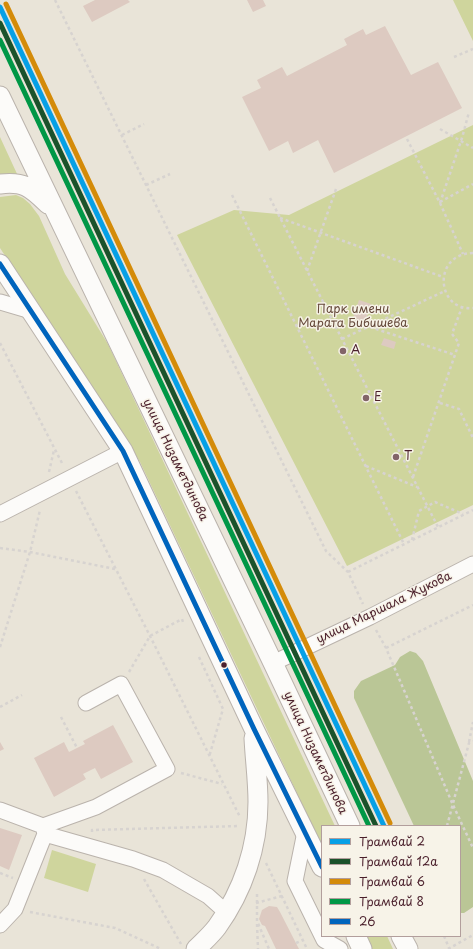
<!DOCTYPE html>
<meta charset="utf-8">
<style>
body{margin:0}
#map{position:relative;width:473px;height:949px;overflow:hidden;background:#e9e4d8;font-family:"Playpen Sans",sans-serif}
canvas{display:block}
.legend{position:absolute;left:321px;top:825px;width:140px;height:112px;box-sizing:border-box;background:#f7f3e8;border:1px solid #b29e9c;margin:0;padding:5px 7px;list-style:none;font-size:12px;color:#4a1f2b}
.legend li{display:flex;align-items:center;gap:8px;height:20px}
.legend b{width:20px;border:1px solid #b29e9c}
</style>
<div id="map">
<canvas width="473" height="949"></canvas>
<ul class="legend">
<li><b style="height:5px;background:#06a0e6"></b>Трамвай 2</li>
<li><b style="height:5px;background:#1b522b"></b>Трамвай 12а</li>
<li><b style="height:5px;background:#d48b09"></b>Трамвай 6</li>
<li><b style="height:5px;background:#009746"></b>Трамвай 8</li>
<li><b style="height:5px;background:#0065bd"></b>26</li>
</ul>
</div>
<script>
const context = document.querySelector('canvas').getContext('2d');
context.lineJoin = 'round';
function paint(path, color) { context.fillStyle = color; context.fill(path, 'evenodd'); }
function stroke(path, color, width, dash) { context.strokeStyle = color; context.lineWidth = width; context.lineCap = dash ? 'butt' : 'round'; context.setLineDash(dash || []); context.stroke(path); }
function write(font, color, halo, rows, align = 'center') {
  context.font = font + ' "Playpen Sans",sans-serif'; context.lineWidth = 3; context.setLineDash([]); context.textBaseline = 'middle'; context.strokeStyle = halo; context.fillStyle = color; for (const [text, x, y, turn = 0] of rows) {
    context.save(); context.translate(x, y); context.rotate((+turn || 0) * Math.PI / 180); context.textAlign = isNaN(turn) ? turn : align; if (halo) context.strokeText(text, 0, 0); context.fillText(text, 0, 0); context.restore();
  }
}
paint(new Path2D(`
 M453,0H473V41Z
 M473,125V505L347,566L177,235L234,210L289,215Z
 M0,137L18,176L0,177Z
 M16,195L23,198L30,204L39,216L65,274L108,344L335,826H322V846L140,462L0,248V197Z
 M52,850L96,864L88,892L44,878Z
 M365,936H387L393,949H371Z`), '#cfd59d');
paint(new Path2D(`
 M410,651L416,653L423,661L473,781V907L464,913H460V826H414L354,698V691L361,681L395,665L400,657Z`), '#bac696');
paint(new Path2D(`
 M95,0H128L130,2L92,22L83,6Z
 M247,0H263L266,6L253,12Z
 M385,26L411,75L438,62L462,108L334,173L318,140L293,153L288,141L269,151L242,97L261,88L257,80L282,67L287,76L347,45L344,39L363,29L366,35Z
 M359,300L371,304L364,325L352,321Z
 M384,338L396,342L394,349L381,345Z
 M113,725L133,762L101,779L95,768L83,774L86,779L54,797L34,758L64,742L69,752L85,744L83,741Z
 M0,742L4,749L0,751Z
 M0,828L22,835L9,870L0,866Z
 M269,906L277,907L280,912L299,949H276L265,926L262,925L259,919L262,910Z`), '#ddcac1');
const minor = new Path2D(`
 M0,302L31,311
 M0,514L123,451
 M273,663L370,617L473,564
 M0,810L43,826L96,807L167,769L121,684L86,703
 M305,832L295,881L324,940L340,949
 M45,834L133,859L163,870L208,896L226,912
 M0,925L15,909L45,834L43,826`);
const major = new Path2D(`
 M0,96L273,663L350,826
 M0,184C25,181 31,188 48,204
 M0,264L123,451L254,729L322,867
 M356,936L362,949
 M401,936L408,949
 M196,949C203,942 211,935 217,927C243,891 258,847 258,802C258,781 255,759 254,738`);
stroke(minor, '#bab3ac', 17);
stroke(major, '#bab3ac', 21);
stroke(new Path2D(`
 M55,0L326,551L348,572L363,604
 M454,57L473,49
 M440,129L473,148
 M122,135L144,124
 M407,139L440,203L463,254
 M146,185L170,174
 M232,195L404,544
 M270,198L438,527
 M440,202L473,184
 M440,203L462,138L469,112
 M280,218L443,277
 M473,253C431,254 437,312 473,308
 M307,271L336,189
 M370,327L455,355
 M342,339L445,291
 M0,343L63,465
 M440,403L459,409L473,438
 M366,466L417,487
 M49,472L54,450
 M413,477L459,343L452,334L462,307
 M76,491L150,636L240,817
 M412,540L419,511L435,502L463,514
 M0,548L30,552L115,569
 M348,572L473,510
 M376,630L386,648L453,805L473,848
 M0,647L30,552L40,510
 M386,648L473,605
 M199,657L223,709L209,757
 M129,672L150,636L182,619L183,622
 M0,707L22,695
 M61,717L77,748
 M469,742L473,722
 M181,773L222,784
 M447,826L469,743L473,741
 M92,832V830L239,826
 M266,863L307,949
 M0,873L13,878
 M144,879L181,944
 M257,894V921L269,949
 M256,903L282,896
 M30,912L115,928L161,949
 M257,924L258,949
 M444,936L449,948
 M296,943L303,940
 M448,949L473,935`), '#d7d3d0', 2.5, [3, 3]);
stroke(minor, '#fcfbf9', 15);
stroke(major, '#fcfbf9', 19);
stroke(new Path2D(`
 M0,264L123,451L254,729L322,867`), '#0065bd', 5);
stroke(new Path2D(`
 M0,7L384,826`), '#06a0e6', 5);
stroke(new Path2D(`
 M0,23L376,826`), '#1b522b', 5);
stroke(new Path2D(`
 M6,4L390,823`), '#d48b09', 5);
stroke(new Path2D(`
 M0,40L369,826`), '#009746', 5);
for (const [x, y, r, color] of [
 [343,351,4,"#826468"],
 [366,398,4,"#826468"],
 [396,457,4,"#826468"],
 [224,665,3.5,"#4a1f2b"]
]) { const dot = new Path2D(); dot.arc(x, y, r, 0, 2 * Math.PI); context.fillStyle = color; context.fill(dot); stroke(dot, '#f7f3e8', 1.5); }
write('12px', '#664a3b', '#f7f3e8', [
 ["Парк имени",353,310],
 ["Марата Бибишева",353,324]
]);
write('12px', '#4a1f2b', '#f7f3e8', [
 ["А",351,351],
 ["Е",374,398],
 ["Т",404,457]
], 'left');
write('12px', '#4a1f2b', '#f7f3e8', [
 ["улица Низаметдинова",175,460,64],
 ["улица Маршала Жукова",384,608,-26],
 ["улица Низаметдинова",315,753,65]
]);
</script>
